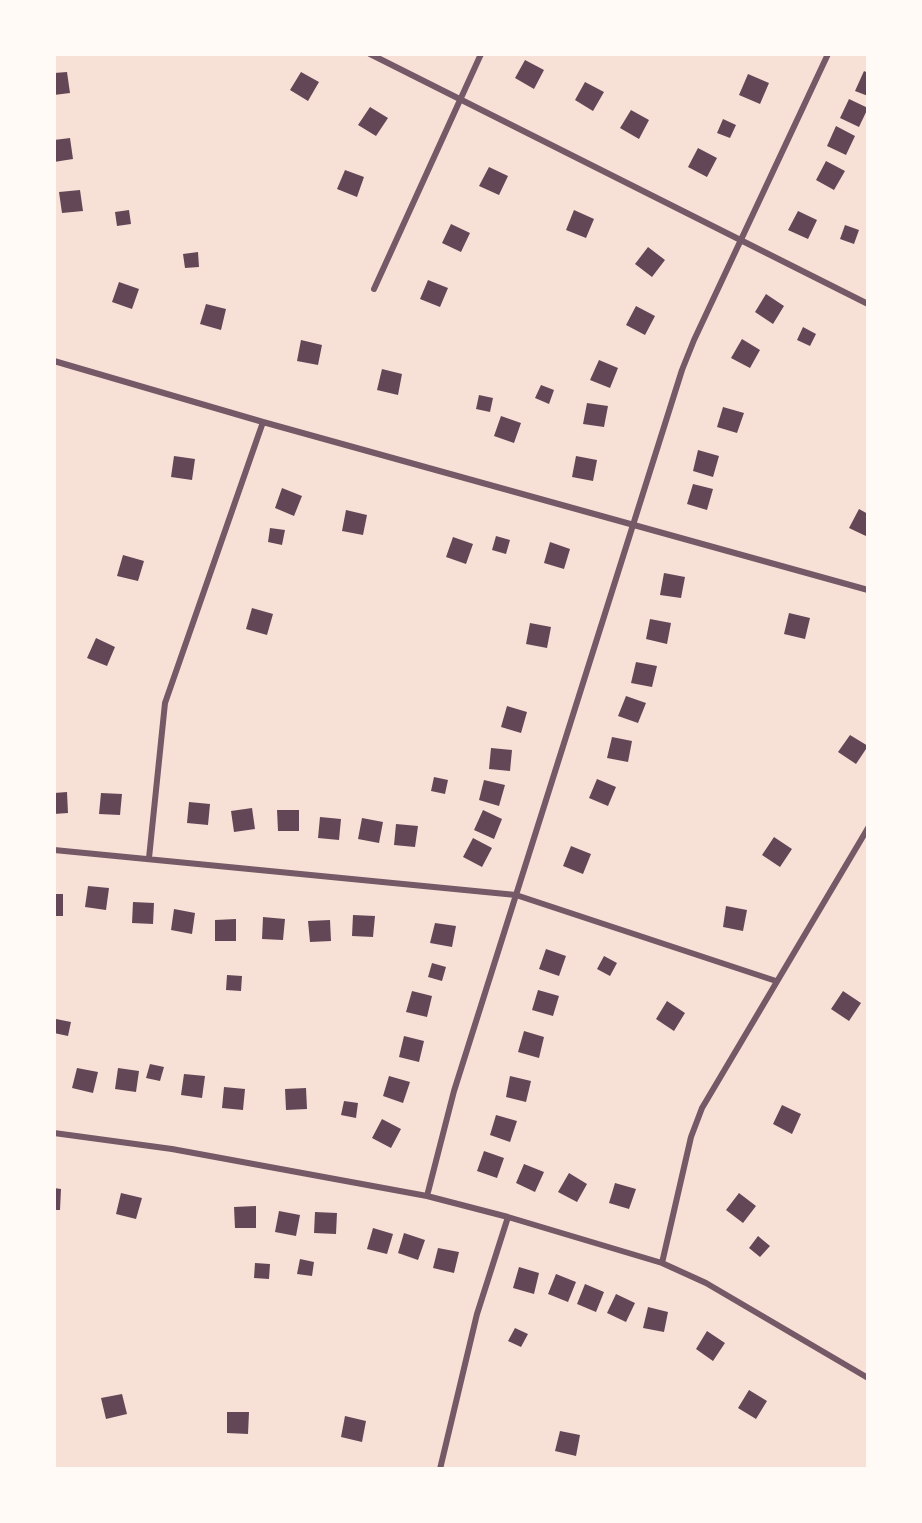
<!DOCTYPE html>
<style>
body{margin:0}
#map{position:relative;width:922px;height:1523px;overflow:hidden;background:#f7e1d7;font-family:Karla,sans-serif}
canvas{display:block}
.frame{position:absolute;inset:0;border:56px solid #fffaf5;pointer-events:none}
</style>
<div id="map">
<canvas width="922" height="1523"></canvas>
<div class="frame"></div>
</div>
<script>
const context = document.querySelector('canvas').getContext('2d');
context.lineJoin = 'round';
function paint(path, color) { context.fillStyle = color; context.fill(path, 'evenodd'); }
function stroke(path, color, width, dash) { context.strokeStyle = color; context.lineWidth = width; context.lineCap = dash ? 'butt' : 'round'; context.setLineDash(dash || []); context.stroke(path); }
paint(new Path2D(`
 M525,60L544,70L534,89L515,78Z
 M864,71L868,73V96L855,91Z
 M67,72L70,93L54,95V73Z
 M301,72L319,82L308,101L290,90Z
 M748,74L769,83L760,104L739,95Z
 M585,82L604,92L593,111L575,100Z
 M849,99L868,108L859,127L840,118Z
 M370,107L388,118L376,136L358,125Z
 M631,110L649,120L639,139L620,128Z
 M723,119L736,125L730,138L717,133Z
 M836,126L855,136L846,155L827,146Z
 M70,138L73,159L54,162V140Z
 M698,148L717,158L707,177L688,167Z
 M826,161L845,171L834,190L816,180Z
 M489,167L508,176L499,195L479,186Z
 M345,170L364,177L357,197L337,189Z
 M80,190L83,211L62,213L59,192Z
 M129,210L131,224L117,226L115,212Z
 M574,210L594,219L586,238L566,230Z
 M798,211L817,220L808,239L788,230Z
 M451,224L470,233L461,252L442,243Z
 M845,225L859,230L854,244L840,239Z
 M648,247L665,260L652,277L635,264Z
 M198,252L199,267L185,268L183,254Z
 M428,280L448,288L440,307L420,299Z
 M119,282L139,289L132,309L112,302Z
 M766,294L784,306L773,324L755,312Z
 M206,304L226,309L221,330L200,324Z
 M636,306L655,316L645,335L626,325Z
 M803,327L816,334L810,346L797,340Z
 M742,339L760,350L750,368L731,358Z
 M301,340L322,345L318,365L297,361Z
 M599,360L618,368L610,388L590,380Z
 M382,369L402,374L398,395L377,390Z
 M541,385L554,390L549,404L535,398Z
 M479,395L493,398L490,412L476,409Z
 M587,403L608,406L604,427L583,424Z
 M723,407L744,413L737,433L717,427Z
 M501,416L521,423L514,443L494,436Z
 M698,450L719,456L713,477L693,471Z
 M174,456L195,459L192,480L171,477Z
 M576,456L597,460L593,481L572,477Z
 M693,484L713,489L707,510L687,504Z
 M282,488L302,496L294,516L275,508Z
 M859,509L868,514V537L849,528Z
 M346,510L367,515L363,535L342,531Z
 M270,528L285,530L282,545L268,542Z
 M496,536L510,540L506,554L492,550Z
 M453,537L473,544L466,564L446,557Z
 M550,542L570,549L564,569L544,563Z
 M123,555L144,561L138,581L117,576Z
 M664,573L685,577L681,598L660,595Z
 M252,608L273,614L267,635L246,629Z
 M789,613L810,618L805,639L784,634Z
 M650,619L671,623L667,644L646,639Z
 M530,623L551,627L547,648L526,644Z
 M96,638L115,647L107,666L87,658Z
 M636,662L657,666L652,687L631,683Z
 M626,696L646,703L638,723L618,716Z
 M507,706L527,712L521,733L501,727Z
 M850,735L868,746L856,764L838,752Z
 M612,737L632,741L628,762L607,758Z
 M491,748L512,750L510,771L489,769Z
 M434,777L448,780L445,794L431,791Z
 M597,779L616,787L608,806L589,798Z
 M484,780L505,785L499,806L479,800Z
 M67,792L68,813L54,814V793Z
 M101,793L122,794L120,815L99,814Z
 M189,802L210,804L208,825L187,823Z
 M252,808L255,829L234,832L231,811Z
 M277,810H299V831H278Z
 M483,810L502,819L494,839L474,830Z
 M320,817L341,819L339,840L318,838Z
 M362,818L383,822L379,843L358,839Z
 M396,824L418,826L415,847L394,845Z
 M774,837L792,849L780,867L762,855Z
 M473,838L492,848L482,867L463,857Z
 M571,846L591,854L583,874L563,866Z
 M88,886L109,888L106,910L85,907Z
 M54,894H63V916H54Z
 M133,902L154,903L153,924L132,923Z
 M726,906L747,910L743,931L723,927Z
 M174,909L195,913L192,934L171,930Z
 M353,915L375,916L373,937L352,936Z
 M263,917L285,919L283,940L262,939Z
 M236,919V941H215V920Z
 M330,920L331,941L310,942L308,921Z
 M435,923L456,926L452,947L430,943Z
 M546,949L566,956L559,976L539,969Z
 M604,956L617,963L610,976L597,969Z
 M432,963L446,967L442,981L428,977Z
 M227,975L242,976L241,991L226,990Z
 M538,990L559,996L553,1016L532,1010Z
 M412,991L432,996L427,1017L406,1012Z
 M843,991L861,1003L849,1021L831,1009Z
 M667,1001L685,1013L674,1031L656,1019Z
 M56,1019L71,1022L68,1036L54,1033Z
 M524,1031L544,1037L539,1058L518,1052Z
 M404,1036L424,1041L419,1062L399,1057Z
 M150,1064L164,1067L160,1081L146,1078Z
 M77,1068L98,1072L93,1093L72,1088Z
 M118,1068L139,1071L136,1092L115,1089Z
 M184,1074L205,1076L202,1098L181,1095Z
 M389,1076L410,1082L403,1103L383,1096Z
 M510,1076L531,1081L526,1102L506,1097Z
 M224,1087L245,1089L243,1110L222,1108Z
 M306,1088L307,1109L286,1110L285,1089Z
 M344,1101L358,1103L356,1118L341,1115Z
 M782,1105L801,1114L792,1134L773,1124Z
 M496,1115L517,1121L510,1142L490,1135Z
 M382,1119L401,1129L391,1148L372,1138Z
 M484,1151L504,1158L497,1178L477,1171Z
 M524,1164L544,1172L535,1192L516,1183Z
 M569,1173L587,1184L577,1202L558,1192Z
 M615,1183L636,1189L629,1209L609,1203Z
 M54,1188L61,1189L60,1210H54Z
 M121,1193L142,1198L136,1219L116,1214Z
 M739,1193L756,1206L743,1223L726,1210Z
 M256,1206V1228H235L234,1207Z
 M279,1211L300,1215L296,1236L275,1232Z
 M315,1212L337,1213L336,1234L314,1233Z
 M373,1228L393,1234L387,1254L367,1249Z
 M404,1233L425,1240L418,1260L398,1253Z
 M758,1236L770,1246L760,1257L749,1248Z
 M438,1248L459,1252L454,1273L433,1268Z
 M300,1259L314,1262L312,1276L297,1274Z
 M255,1263L270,1264L269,1279L254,1278Z
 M519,1267L539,1273L534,1294L513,1288Z
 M556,1274L576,1282L568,1302L548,1294Z
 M585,1284L604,1292L596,1312L577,1304Z
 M616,1294L635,1303L626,1322L607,1313Z
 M648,1307L668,1312L664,1332L643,1328Z
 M515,1328L528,1334L521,1347L508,1341Z
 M707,1331L725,1343L713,1361L696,1349Z
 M749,1390L767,1401L756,1419L738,1408Z
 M122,1394L127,1414L106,1419L101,1398Z
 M227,1412H249L248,1434L227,1433Z
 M345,1416L366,1421L362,1442L341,1437Z
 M560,1431L580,1435L576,1456L555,1451Z`), '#644757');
stroke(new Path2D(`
 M370,54L868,304
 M374,289L481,54
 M54,361L263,422L868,590
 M54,850L516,895L776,981
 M149,858L165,703L263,422
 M54,1133L172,1149L427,1196L508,1217L662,1263L706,1283L868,1378
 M427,1196L454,1091L682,370L694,340L828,54
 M662,1263L691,1137L702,1108L868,828
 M440,1469L477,1314L508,1217`), '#755966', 6);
</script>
